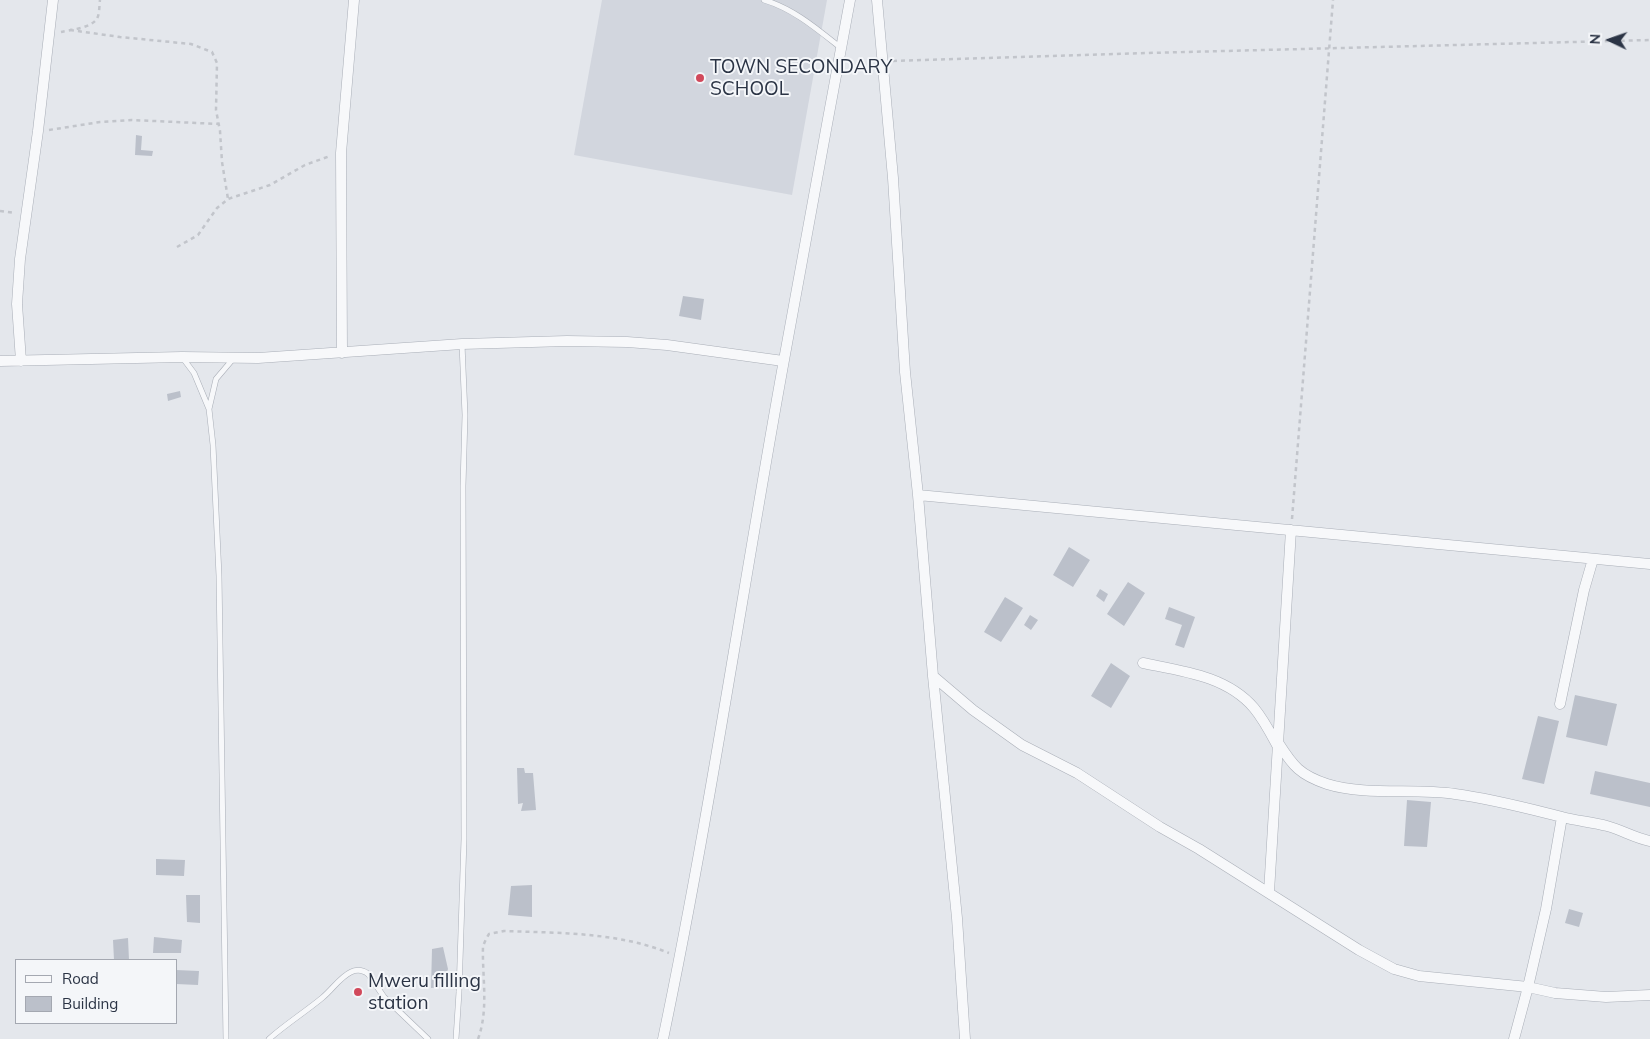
<!DOCTYPE html>
<style>
body{margin:0}
#map{position:relative;width:1650px;height:1039px;overflow:hidden;background:#e4e7ec;font-family:Mulish,sans-serif}
canvas{display:block}
.legend{position:absolute;left:15px;top:959px;width:162px;height:65px;box-sizing:border-box;background:#f4f6f9;border:1px solid #a4a8b1;margin:0;padding:6px 9px;list-style:none;font-size:15px;color:#2b3445}
.legend li{display:flex;align-items:center;gap:10px;height:25px}
.legend b{width:25px;border:1px solid #a4a8b1}
.north{position:absolute;left:1585px;top:15px;width:50px;height:50px;-webkit-text-stroke:4px #f4f6f9;paint-order:stroke;rotate:273deg;font-size:14px;font-weight:700;line-height:20px;text-align:center;color:#2b3445}
.north::after{content:'';display:block;margin:auto;width:18px;height:22px;background:#2b3445;clip-path:polygon(50% 0,100% 100%,50% 72%,0 100%)}
</style>
<div id="map">
<canvas width="1650" height="1039"></canvas>
<ul class="legend">
<li><b style="height:6px;background:#f7f8fa"></b>Road</li>
<li><b style="height:14px;background:#bbc0ca"></b>Building</li>
</ul>
<div class="north">N</div>
</div>
<script>
const context = document.querySelector('canvas').getContext('2d');
context.lineJoin = 'round';
function paint(path, color) { context.fillStyle = color; context.fill(path, 'evenodd'); }
function stroke(path, color, width, dash) { context.strokeStyle = color; context.lineWidth = width; context.lineCap = dash ? 'butt' : 'round'; context.setLineDash(dash || []); context.stroke(path); }
function write(font, color, halo, rows, align = 'center') {
  context.font = font + ' Mulish,sans-serif'; context.lineWidth = 4; context.setLineDash([]); context.textBaseline = 'middle'; context.strokeStyle = halo; context.fillStyle = color; for (const [text, x, y, turn = 0] of rows) {
    context.save(); context.translate(x, y); context.rotate((+turn || 0) * Math.PI / 180); context.textAlign = isNaN(turn) ? turn : align; if (halo) context.strokeText(text, 0, 0); context.fillText(text, 0, 0); context.restore();
  }
}
paint(new Path2D(`
 M602,0H827L792,195L574,155Z`), '#d2d6de');
paint(new Path2D(`
 M136,135L142,136L141,150L153,151L152,156L135,155Z
 M683,296L704,299L701,320L679,316Z
 M180,391L181,397L168,401L167,394Z
 M1069,547L1090,560L1073,587L1053,575Z
 M1128,582L1145,593L1124,626L1107,614Z
 M1100,589L1108,594L1104,602L1096,596Z
 M1005,597L1023,608L1001,642L984,632Z
 M1169,607L1195,617L1184,648L1175,645L1182,625L1165,619Z
 M1030,615L1038,620L1031,630L1024,625Z
 M1111,663L1130,676L1111,708L1091,696Z
 M1575,695L1617,704L1607,746L1566,737Z
 M1538,716L1559,721L1544,784L1522,779Z
 M517,768H524L525,773H533L536,810L521,811L523,803L518,804Z
 M1595,771L1650,783V807L1590,794Z
 M1407,800L1431,802L1427,847L1404,846Z
 M156,859L185,860L184,876L156,875Z
 M532,885V917L508,915L511,886Z
 M186,895H200V923L187,922Z
 M1569,909L1583,913L1579,927L1565,923Z
 M154,937L182,940L181,953H153Z
 M128,938L129,960H114L113,940Z
 M443,947L448,969L442,987L431,988L432,949Z
 M176,970L199,971L198,985L176,984Z`), '#bbc0ca');
const service = new Path2D(`
 M764,0C794,9 817,29 841,48
 M182,357L194,373L209,409L213,445L219,576L226,1039
 M209,409L216,379L233,359
 M269,1039C286,1024 305,1012 322,998C332,990 340,977 351,972C357,969 365,970 369,975L384,997L428,1039
 M456,1039L459,992L464,839L463,486L465,415L462,344`);
const minor = new Path2D(`
 M877,0L893,178L905,372L918,495L933,676L957,918L965,1039
 M342,353L341,153L354,0
 M0,361L182,357L258,358L462,344L567,341L627,342L667,345L783,361
 M21,361L17,304L20,259L38,131L53,0
 M918,495L1650,564
 M1143,663C1182,671 1227,676 1254,708C1264,720 1271,734 1278,747
 M933,676L973,710L1022,745L1077,773L1160,827L1199,849L1359,950L1394,969L1419,976L1528,987L1555,993L1606,997L1650,995
 M1560,704L1584,590L1593,559
 M1279,744C1293,766 1300,775 1327,784C1365,796 1414,788 1455,794C1493,799 1526,808 1562,817C1577,821 1592,822 1607,826C1622,830 1635,838 1650,841
 M1269,892L1291,530
 M663,1039C710,814 743,586 784,360C805,240 828,120 850,0
 M1514,1039L1528,987L1546,909L1562,817`);
stroke(service, '#a9aeb7', 6);
stroke(minor, '#a9aeb7', 11);
stroke(new Path2D(`
 M70,30L120,37L191,44L212,52L217,63L216,110L220,131L222,162L228,199
 M61,32C71,30 89,28 96,20C100,15 99,6 100,0
 M893,61L1147,53L1650,40
 M49,130L100,122L132,120L219,124
 M0,211L15,213
 M177,247L198,235L217,208L228,199L270,185L305,165L330,156
 M1292,519L1333,0
 M478,1039C489,1009 482,977 483,946L486,939L489,934L504,931C559,933 617,932 669,953`), '#c2c5cb', 2.5, [4, 4]);
stroke(service, '#f7f8fa', 5);
stroke(minor, '#f7f8fa', 10);
for (const [x, y, r, color] of [
 [700,78,5,"#d1495b"],
 [358,992,5,"#d1495b"]
]) { const dot = new Path2D(); dot.arc(x, y, r, 0, 2 * Math.PI); context.fillStyle = color; context.fill(dot); stroke(dot, '#f4f6f9', 2); }
write('19px', '#2b3445', '#f4f6f9', [
 ["TOWN SECONDARY",710,67],
 ["SCHOOL",710,89],
 ["Mweru filling",368,981],
 ["station",368,1003]
], 'left');
</script>
